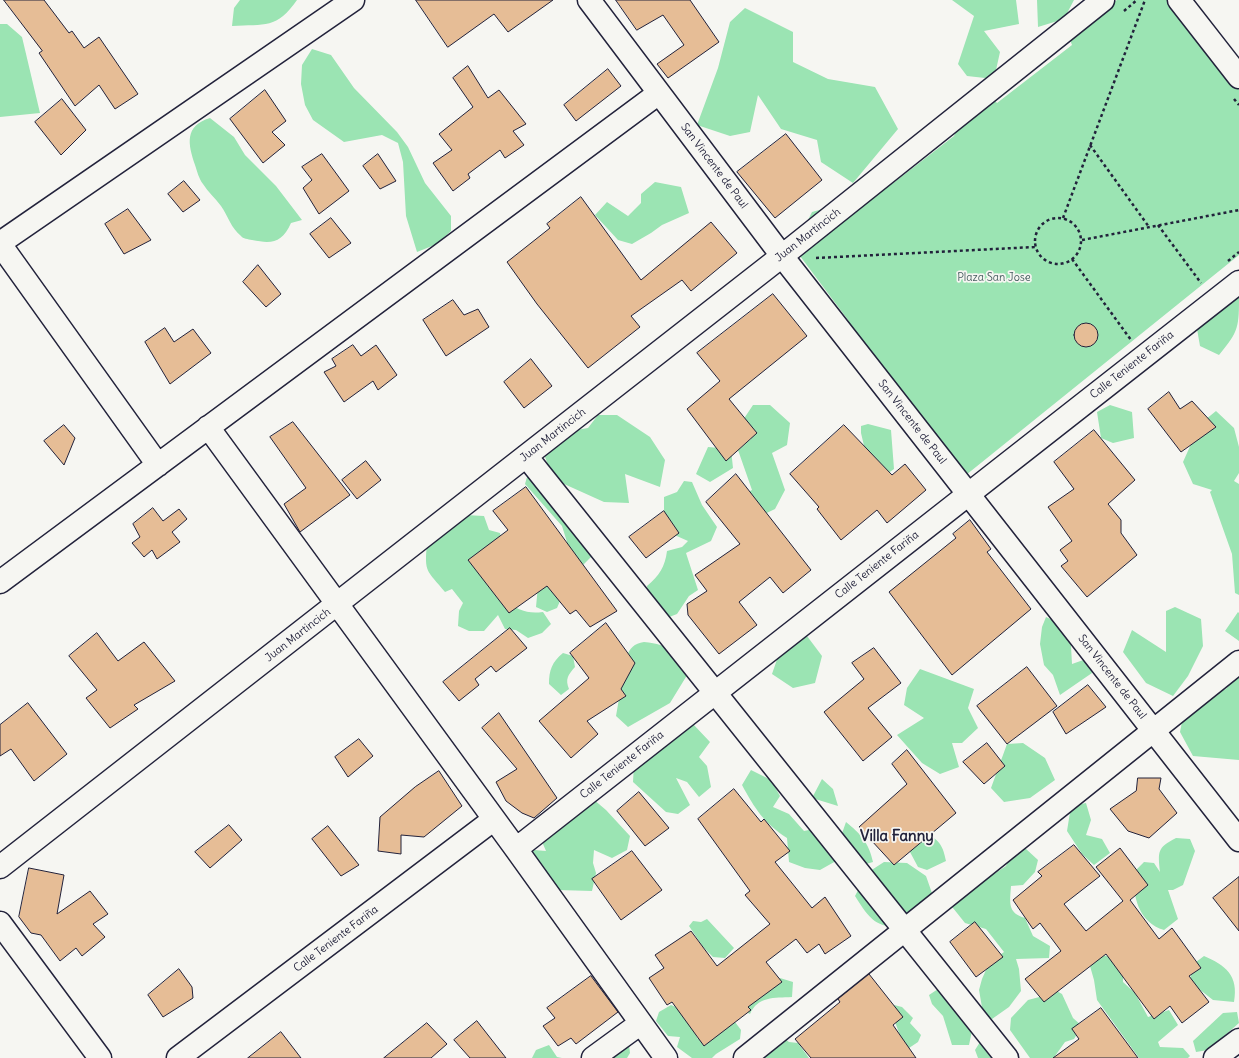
<!DOCTYPE html>
<meta charset="utf-8">
<style>
body{margin:0}
canvas{display:block;background:#f6f6f2}
</style>
<canvas width="1239" height="1058"></canvas>
<script>
const context = document.querySelector('canvas').getContext('2d');
context.lineJoin = 'round';
function paint(path, color) { context.fillStyle = color; context.fill(path, 'evenodd'); }
function stroke(path, color, width, dash) { context.strokeStyle = color; context.lineWidth = width; context.lineCap = dash ? 'butt' : 'round'; context.setLineDash(dash || []); context.stroke(path); }
function write(font, color, halo, rows, align = 'center') {
  context.font = font + ' Delius,sans-serif'; context.lineWidth = 3.5; context.setLineDash([]); context.textBaseline = 'middle'; context.strokeStyle = halo; context.fillStyle = color; for (const [text, x, y, turn = 0] of rows) {
    context.save(); context.translate(x, y); context.rotate((+turn || 0) * Math.PI / 180); context.textAlign = isNaN(turn) ? turn : align; if (halo) context.strokeText(text, 0, 0); context.fillText(text, 0, 0); context.restore();
  }
}
paint(new Path2D(`
 M240,0H297C277,29 265,24 232,26L234,8Z
 M952,0H1016L1019,24L984,31L1000,52L994,79L967,76L958,64L974,16Z
 M1037,0H1074L1064,19L1038,27Z
 M1117,0H1184L1225,74L1239,90V255L966,475L851,340L848,320L800,256L802,232L812,212L844,203L884,181L892,184L954,136L958,126L993,99L997,103L1072,45L1069,37Z
 M745,8L793,32V62L828,79L875,87L898,129L853,183L821,162L817,140L781,129L758,95L750,132L730,136L697,125L718,68L730,22Z
 M0,24H7L22,37L40,113L0,117Z
 M312,49L331,55L354,88L397,132L408,147L425,183L451,216V231L437,244L417,252L406,216L403,162L398,143L382,135L344,142L313,120L305,105L301,84L302,65Z
 M210,118L234,137L245,155L276,186L302,220L291,223C282,243 272,244 252,240C248,239 243,239 241,236C231,228 228,216 221,206C215,198 208,192 203,184C199,179 197,171 195,165C188,144 184,126 210,118Z
 M655,182L681,187L689,213L662,225L651,233L632,244L618,240L595,215L607,202L628,216L641,203V194Z
 M1239,295C1239,327 1239,331 1219,355L1200,346L1197,329L1209,309Z
 M753,405H770L790,423L787,445L772,453L785,490L775,509L750,521L738,497L752,490L738,450L751,439L741,423Z
 M1110,405L1132,412L1134,438L1113,443L1101,438L1097,412Z
 M1216,411L1234,428L1239,447V473L1234,481L1239,484V595L1235,593L1232,554L1210,492L1212,490L1193,484L1183,462L1200,424Z
 M598,415H617L650,437L665,460L660,487L625,474L629,503L604,502L553,479L544,454L565,432L588,428Z
 M868,424L891,430L894,469L873,484L861,433V426Z
 M708,447L731,449L733,468L710,482L696,474Z
 M529,470L592,543L591,557L570,578L557,608L547,612L536,607L538,586L560,542H567L562,526L525,484Z
 M684,481L692,482L702,505L717,527L711,541L686,553L698,590L689,596L677,614L664,619L648,601L647,586C659,576 665,567 667,551L682,547L688,541L670,533L664,519V497L677,492Z
 M465,515L484,516L489,530L500,533L503,547L505,601C519,610 526,614 543,612L551,624L542,633L528,638L516,630L505,629L498,615L484,631H469L458,626L459,611L463,603L452,589L445,592C427,570 424,573 427,544Z
 M1175,607L1201,619L1203,646L1188,676L1173,696L1146,683L1123,652L1132,630L1166,652V611Z
 M1238,612L1239,613V641L1225,631Z
 M1046,617L1070,628L1072,664L1089,658L1092,673L1060,695L1053,675L1044,665L1040,644L1042,627Z
 M807,636L822,656L815,683L793,688L772,674L784,639Z
 M644,642C671,645 673,651 689,672L670,703L628,727L616,716L626,658C630,647 634,644 644,642Z
 M563,653L573,656L575,667C568,675 565,679 569,689L561,695L549,684C549,670 552,662 563,653Z
 M920,669L974,689L968,708L978,728L962,743H952L959,767L940,774L922,763L897,735L924,718L904,705L907,688Z
 M1239,670V760L1193,756L1180,732L1184,712L1210,694L1226,689Z
 M693,724L710,742L699,757L707,766L711,787L699,797L687,782L676,778L690,805L678,814L666,812L633,782L634,764Z
 M1023,743L1045,758L1055,780L1030,798L1004,802L991,788L1007,744Z
 M751,770L771,780L780,796L773,807L789,814L804,831L814,829L836,861L820,870L805,868L789,862L787,838C764,823 755,809 742,785Z
 M822,779L833,789L838,806L812,798Z
 M593,799L606,810L630,836L627,850L612,858L594,850L593,863L596,873L592,891L558,890L528,858L534,850L546,851L540,837Z
 M1086,803L1091,820L1086,835L1102,839L1110,853L1094,865L1082,854L1067,831L1071,806Z
 M846,822C861,834 869,843 873,862L859,866L840,839Z
 M925,833C940,840 943,846 946,861L927,870L918,867L910,852L911,841Z
 M1176,838L1190,839L1195,851L1183,885L1173,890H1168L1178,919L1164,930C1139,923 1132,896 1134,872L1144,862L1154,863L1160,872C1158,851 1157,848 1176,838Z
 M1025,848L1038,860L1035,872L1023,885L1011,886C1010,902 1007,913 1025,918L1033,936L1050,946L1049,958L1016,959L1019,969L1021,991L1009,1007L992,1019L983,1013L979,990L982,979L989,963L1004,952L986,929L965,923L949,903L983,872L994,874L1006,866L1011,853Z
 M884,862L907,863L926,876L933,896L909,927C877,928 872,923 855,896L867,873Z
 M707,919L734,948L725,958L713,957L703,947L689,926L693,921L701,922Z
 M1099,954L1110,957L1123,969V982L1135,993L1148,1017L1169,1010L1178,1025L1158,1042L1160,1047L1183,1048L1190,1056L1188,1058H1139L1097,1000L1094,980L1090,966Z
 M1204,956C1225,965 1239,975 1234,1002L1213,1000L1190,982L1192,965Z
 M780,978L793,982L792,997C774,998 758,996 750,1014L739,1008Z
 M938,989L952,999L957,1013L972,1031L969,1045H952L943,1016L932,1004L929,995Z
 M1055,990L1062,994L1073,1018L1082,1026L1074,1039L1065,1042L1055,1056L1057,1058H1030L1010,1030L1011,1018L1028,1000L1047,995Z
 M671,1005L683,1010L698,1039L735,1022L741,1030L740,1039L716,1054L712,1058H692L677,1047L680,1037L668,1036L656,1021L659,1012Z
 M894,1005L902,1007L913,1018L910,1023L921,1035L918,1042L909,1048L901,1039L891,1010Z
 M1237,1012L1239,1023L1208,1050L1196,1052L1193,1041L1223,1013Z
 M771,1029L789,1042L798,1043L809,1058H747Z
 M980,1042L995,1058H978L975,1050Z
 M549,1045L557,1057L562,1058H532L536,1050Z
 M629,1045L630,1053L627,1058H588Z`), '#9be4b3');
const building = new Path2D(`
 M4,0H44L69,33L72,31L84,48L99,37L138,94L115,109L99,85L75,106L39,53L42,51Z
 M416,0H553L508,32L494,14L448,47Z
 M616,0H690L719,42L668,78L657,64L684,45L663,15L637,30Z
 M468,66L488,98L499,90L526,124L513,131L524,145L505,158L500,150L468,174L470,178L453,191L433,163L452,150L439,134L473,107L453,78Z
 M608,69L621,86L576,121L564,105Z
 M265,90L286,121L272,132L285,145L263,163L230,119Z
 M62,99L86,130L61,155L35,122Z
 M786,134L822,180L775,218L737,172Z
 M322,154L349,191L319,214L303,188L312,180L302,167Z
 M378,154L396,181L380,189L363,166Z
 M184,181L200,200L183,212L168,194Z
 M581,197L641,280L711,222L737,253L691,291L682,280L631,316L640,327L588,368L537,304L507,262L550,228L547,224Z
 M128,209L151,240L124,254L105,224Z
 M331,218L351,243L329,258L310,234Z
 M258,265L281,294L266,307L243,282Z
 M773,294L807,336L729,399L757,433L726,461L687,409L720,381L697,353Z
 M453,300L464,315L478,309L489,327L446,356L423,320Z
 M1074 335a12 12 0 1 1 24 0a12 12 0 1 1-24 0Z
 M165,328L174,342L193,329L211,353L170,384L145,342Z
 M353,345L361,356L376,345L397,375L378,390L373,381L344,402L324,372L336,366L332,359Z
 M531,359L552,386L524,408L504,382Z
 M1169,392L1180,409L1192,401L1216,427L1181,452L1148,409Z
 M293,422L350,495L300,532L284,504L306,488L270,437Z
 M64,425L75,438L64,465L44,441Z
 M844,425L892,475L905,464L926,490L887,523L877,510L841,540L817,509L819,507L790,474Z
 M1094,430L1135,480L1108,504L1121,520V533L1137,555L1087,597L1061,566L1068,561L1060,550L1072,541L1048,507L1074,489L1054,462Z
 M366,461L381,480L357,499L342,480Z
 M736,474L811,570L783,593L770,577L739,602L757,625L719,654L688,615L687,604L707,591L695,575L740,544L706,502Z
 M526,487L617,611L590,627L576,610L570,614L547,586L509,613L468,560L508,530L493,511Z
 M153,508L163,521L179,509L187,519L172,532L180,542L157,559L152,550L144,557L132,543L140,537L133,524Z
 M664,511L679,533L646,558L629,537Z
 M970,520L991,549L987,552L1031,609L952,675L889,592L956,538L953,534Z
 M606,623L635,663L621,689L626,696L587,721L598,734L571,758L539,721L589,678L570,653Z
 M510,628L527,648L496,672L491,666L475,679L479,685L459,701L443,682Z
 M97,633L118,661L144,642L175,681L134,705L138,709L110,728L86,698L97,690L69,656Z
 M874,648L901,683L868,708L892,737L863,761L824,712L864,679L852,663Z
 M1027,667L1057,706L1007,744L977,706Z
 M1088,685L1106,707L1066,734L1053,712Z
 M28,703L67,754L34,781L11,749L0,756V725Z
 M499,713L557,798L534,818L522,813L506,801L496,782L517,769L482,728Z
 M359,739L373,756L348,777L335,757Z
 M987,743L1005,766L984,784L963,762Z
 M907,750L956,813L894,865L859,827L907,784L892,764Z
 M439,771L462,806L424,837L401,835V854L378,851L380,817L415,787Z
 M1138,778H1161L1159,789L1177,813L1149,838L1128,831L1110,809L1136,791Z
 M734,789L761,822L764,819L790,851L775,862L812,908L825,897L851,936L825,954L819,944L807,953L796,939L766,962L782,982L748,1007L751,1010L704,1046L672,1002L667,1005L649,978L664,968L655,955L691,931L717,966L770,924L745,895L750,891L698,819Z
 M639,792L669,828L645,846L617,811Z
 M229,825L242,840L210,868L195,852Z
 M328,826L359,865L341,876L312,839Z
 M1074,845L1100,876L1064,904L1086,931L1123,901L1096,867L1120,848L1148,885L1130,900L1159,939L1172,928L1201,968L1189,976L1209,1002L1182,1023L1170,1006L1154,1019L1106,954L1044,1002L1025,979L1061,951L1040,923L1033,929L1013,900L1042,876L1038,872Z
 M632,851L662,890L621,920L592,879Z
 M29,868L64,875L57,914L90,891L108,914L93,924L105,937L82,956L76,948L60,961L41,935L31,933L19,917Z
 M1239,877V931L1213,898Z
 M975,922L1003,957L976,977L950,942Z
 M179,969L192,987L193,998L163,1017L148,995Z
 M869,974L903,1017L893,1025L916,1058H811L795,1039L840,1002L838,999Z
 M591,976L618,1012L576,1044L571,1038L558,1046L543,1026L555,1018L547,1008Z
 M1101,1008L1138,1058H1053L1079,1039L1072,1029Z
 M477,1021L506,1058H470L454,1040Z
 M427,1023L447,1044L431,1058H384Z
 M281,1032L301,1058H248Z`);
paint(building, '#e6bd96');
stroke(building, '#22223b', 1);
const minor = new Path2D(`
 M589,0L782,256L1239,840
 M1179,0L1239,77
 M0,243L353,0
 M0,244L158,465
 M208,427L516,849L666,1058
 M526,456L1007,1058
 M0,582L659,93
 M516,849L1239,282
 M0,867L782,256L1103,0
 M0,923L100,1058
 M178,1058L493,820
 M593,1058L641,1023
 M745,1058L1239,662
 M1215,1058L1239,1040`);
stroke(minor, '#22223b', 25);
stroke(new Path2D(`
 M1124,11L1137,0
 M1234,99L1239,105
 M1090,145L1149,227
 M1035 241a23 23 0 1 1 46 0a23 23 0 1 1-46 0Z
 M1063,218L1145,0
 M1158,225L1201,283
 M1082,240L1239,210
 M816,258L1035,247
 M1072,259L1131,340
 M1228,261L1239,252`), '#22223b', 2.5, [3, 3]);
stroke(minor, '#f6f6f2', 22);
write('11px', '#22223b', '#f6f6f2', [
 ["San Vincente de Paul",714,166,53],
 ["Juan Martincich",808,235,-38],
 ["Calle Teniente Fariña",1132,365,-38],
 ["San Vincente de Paul",912,422,52],
 ["Juan Martincich",553,435,-38],
 ["Calle Teniente Fariña",877,565,-38],
 ["Juan Martincich",298,635,-38],
 ["San Vincente de Paul",1112,677,52],
 ["Calle Teniente Fariña",622,765,-38],
 ["Calle Teniente Fariña",336,939,-37]
]);
write('11px', '#465c5f', '#f6f6f2', [
 ["Plaza San Jose",994,278]
]);
write('bold 15px', '#22223b', '#f6f6f2', [
 ["Villa Fanny",897,837]
]);
</script>
